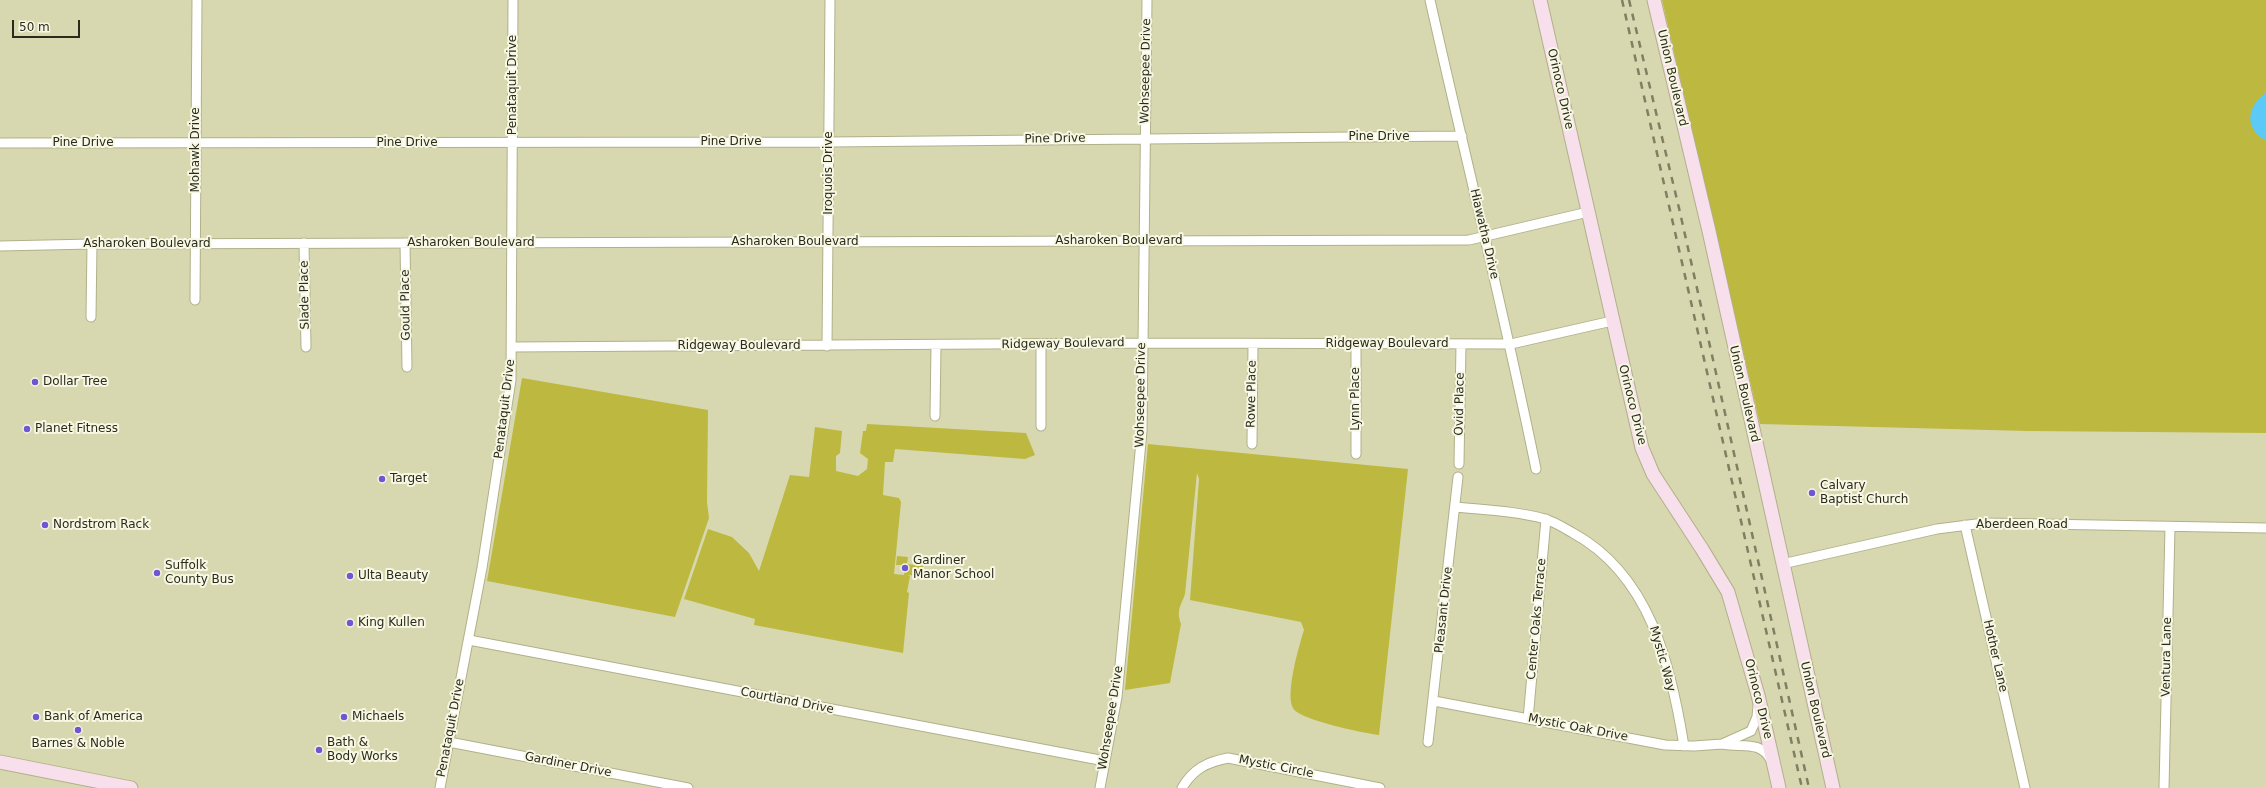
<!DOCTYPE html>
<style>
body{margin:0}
#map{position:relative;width:2266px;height:788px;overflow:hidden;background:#d8d8b0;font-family:"DejaVu Sans",sans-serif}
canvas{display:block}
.scale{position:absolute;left:12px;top:20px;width:68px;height:18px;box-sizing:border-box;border:2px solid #2b2b1c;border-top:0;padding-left:5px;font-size:12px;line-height:14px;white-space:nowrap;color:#2b2b1c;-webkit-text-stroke:3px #f7f7e3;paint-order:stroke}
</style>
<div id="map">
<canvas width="2266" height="788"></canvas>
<div class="scale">50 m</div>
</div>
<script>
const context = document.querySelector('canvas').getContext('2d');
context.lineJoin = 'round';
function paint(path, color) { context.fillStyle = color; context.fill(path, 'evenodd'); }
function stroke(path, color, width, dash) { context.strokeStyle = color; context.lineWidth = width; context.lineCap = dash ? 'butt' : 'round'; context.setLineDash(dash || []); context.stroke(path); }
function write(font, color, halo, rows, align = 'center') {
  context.font = font + ' "DejaVu Sans",sans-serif'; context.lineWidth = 4; context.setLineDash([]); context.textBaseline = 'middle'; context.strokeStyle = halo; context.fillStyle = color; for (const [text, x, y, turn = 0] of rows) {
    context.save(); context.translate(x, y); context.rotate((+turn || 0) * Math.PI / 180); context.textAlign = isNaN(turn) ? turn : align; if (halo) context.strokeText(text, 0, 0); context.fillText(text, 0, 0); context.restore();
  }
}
paint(new Path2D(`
 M1662,0H2266V433L2027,431L1760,424Z
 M522,378L708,410L707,502L709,518L675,617L487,581Z
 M867,424L1026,433L1035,455L1025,459L895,449L893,462H885L883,495L899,498L901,502L894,574L904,575L905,565H896L897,556L908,557L907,564L923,566L922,576L907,575L910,576L907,592L909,593L903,653L754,625L755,619L684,599L708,529L732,537L749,553L759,571L790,475L809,477L815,427L842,431L840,453L836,456V471L858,476L867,469L868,459L860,453L863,431H866Z
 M1148,444L1408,469L1379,735C1364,733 1299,720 1293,708C1285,694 1299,646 1304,630L1301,622L1190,600L1199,479L1197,473L1185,594C1181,606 1176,610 1181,624L1170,683L1125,690Z`), '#bdb83f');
paint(new Path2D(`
 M2266,93V141C2262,138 2257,135 2254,130C2245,116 2254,101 2266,93Z`), '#5ccaf6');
const street = new Path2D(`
 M1430,0C1465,156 1504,312 1536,469
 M0,143L829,142L1462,136
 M304,243L306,347
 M405,243L407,367
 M0,246L92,244L1469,240L1588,212
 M195,300L197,0
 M91,317L92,244
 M827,346L830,0
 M512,347L1143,343L1511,344L1612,321
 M935,416L936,345
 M1041,426V345
 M1252,444L1253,344
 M1356,454V344
 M1459,464L1461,344
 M1455,507C1485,510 1516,511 1545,519C1555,522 1564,528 1573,533C1650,575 1671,665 1684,746
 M1965,525L2025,788
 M1782,564L1937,529L1984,523L2266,528
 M469,640L1105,761
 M1434,701L1665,745L1694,746L1722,744
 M1758,706L1757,717L1751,731L1722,744C1742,748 1760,740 1771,760
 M1528,719L1546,519
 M449,742L688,788
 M1428,742L1458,477
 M440,788L482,568L511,380L513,0
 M1100,788L1117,697L1142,431L1147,0
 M1182,788C1193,769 1207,762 1228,758L1380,788
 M2164,788L2170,527`);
const secondary = new Path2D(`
 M1540,0L1642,448L1653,474L1702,549L1728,592L1758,695L1779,788
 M1654,0L1709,231L1833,788
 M0,762L131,788`);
stroke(street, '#b1b08a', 11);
stroke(secondary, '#b1b08a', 15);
stroke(street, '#fff', 9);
stroke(secondary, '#f8dfec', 13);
stroke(new Path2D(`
 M1622,0L1802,788
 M1629,0L1679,208L1809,788`), '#7f7f64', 2.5, [7, 7]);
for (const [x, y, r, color] of [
 [35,382,4,"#6e58d2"],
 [27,429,4,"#6e58d2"],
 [382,479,4,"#6e58d2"],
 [1812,493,4,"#6e58d2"],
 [45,525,4,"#6e58d2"],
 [905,568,4,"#6e58d2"],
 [157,573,4,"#6e58d2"],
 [350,576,4,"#6e58d2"],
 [350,623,4,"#6e58d2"],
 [36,717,4,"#6e58d2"],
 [344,717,4,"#6e58d2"],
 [78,730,4,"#6e58d2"],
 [319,750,4,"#6e58d2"]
]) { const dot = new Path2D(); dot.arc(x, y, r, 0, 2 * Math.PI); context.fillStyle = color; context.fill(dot); stroke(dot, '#f7f7e3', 1.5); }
write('12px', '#2b2b1c', '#f7f7e3', [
 ["Wohseepee Drive",1146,71,-89],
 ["Union Boulevard",1672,78,77],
 ["Penataquit Drive",513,85,-90],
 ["Orinoco Drive",1560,89,77],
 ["Pine Drive",1379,137],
 ["Pine Drive",1055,139,-1],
 ["Pine Drive",731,142],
 ["Pine Drive",83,143],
 ["Pine Drive",407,143],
 ["Mohawk Drive",196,150,-90],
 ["Iroquois Drive",829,173,-90],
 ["Hiawatha Drive",1484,234,77],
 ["Asharoken Boulevard",1119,241],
 ["Asharoken Boulevard",795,242],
 ["Asharoken Boulevard",471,243],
 ["Asharoken Boulevard",147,244],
 ["Slade Place",305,295,-91],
 ["Gould Place",406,305,-91],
 ["Ridgeway Boulevard",1063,344,-1],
 ["Ridgeway Boulevard",1387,344],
 ["Ridgeway Boulevard",739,346],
 ["Rowe Place",1252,394,-89],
 ["Union Boulevard",1744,394,77],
 ["Wohseepee Drive",1141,395,-89],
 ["Lynn Place",1356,399,-90],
 ["Ovid Place",1460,404,-89],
 ["Orinoco Drive",1632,405,76],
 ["Penataquit Drive",505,409,-83],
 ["Aberdeen Road",2022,525],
 ["Pleasant Drive",1444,610,-84],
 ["Center Oaks Terrace",1537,619,-85],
 ["Hother Lane",1995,656,77],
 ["Ventura Lane",2167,657,-89],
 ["Mystic Way",1662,659,74],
 ["Orinoco Drive",1758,699,76],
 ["Courtland Drive",787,701,11],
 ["Union Boulevard",1815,710,77],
 ["Wohseepee Drive",1111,718,-81],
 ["Penataquit Drive",451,728,-79],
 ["Mystic Oak Drive",1578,728,11],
 ["Gardiner Drive",568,765,11],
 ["Mystic Circle",1276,767,11]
]);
write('12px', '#2b2b1c', '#f7f7e3', [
 ["Dollar Tree",43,382],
 ["Planet Fitness",35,429],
 ["Target",390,479],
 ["Calvary",1820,486],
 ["Baptist Church",1820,500],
 ["Nordstrom Rack",53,525],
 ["Gardiner",913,561],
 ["Manor School",913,575],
 ["Suffolk",165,566],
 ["County Bus",165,580],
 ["Ulta Beauty",358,576],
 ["King Kullen",358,623],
 ["Bank of America",44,717],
 ["Michaels",352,717],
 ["Bath &",327,743],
 ["Body Works",327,757],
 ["Barnes & Noble",78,744,"center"]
], 'left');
</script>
